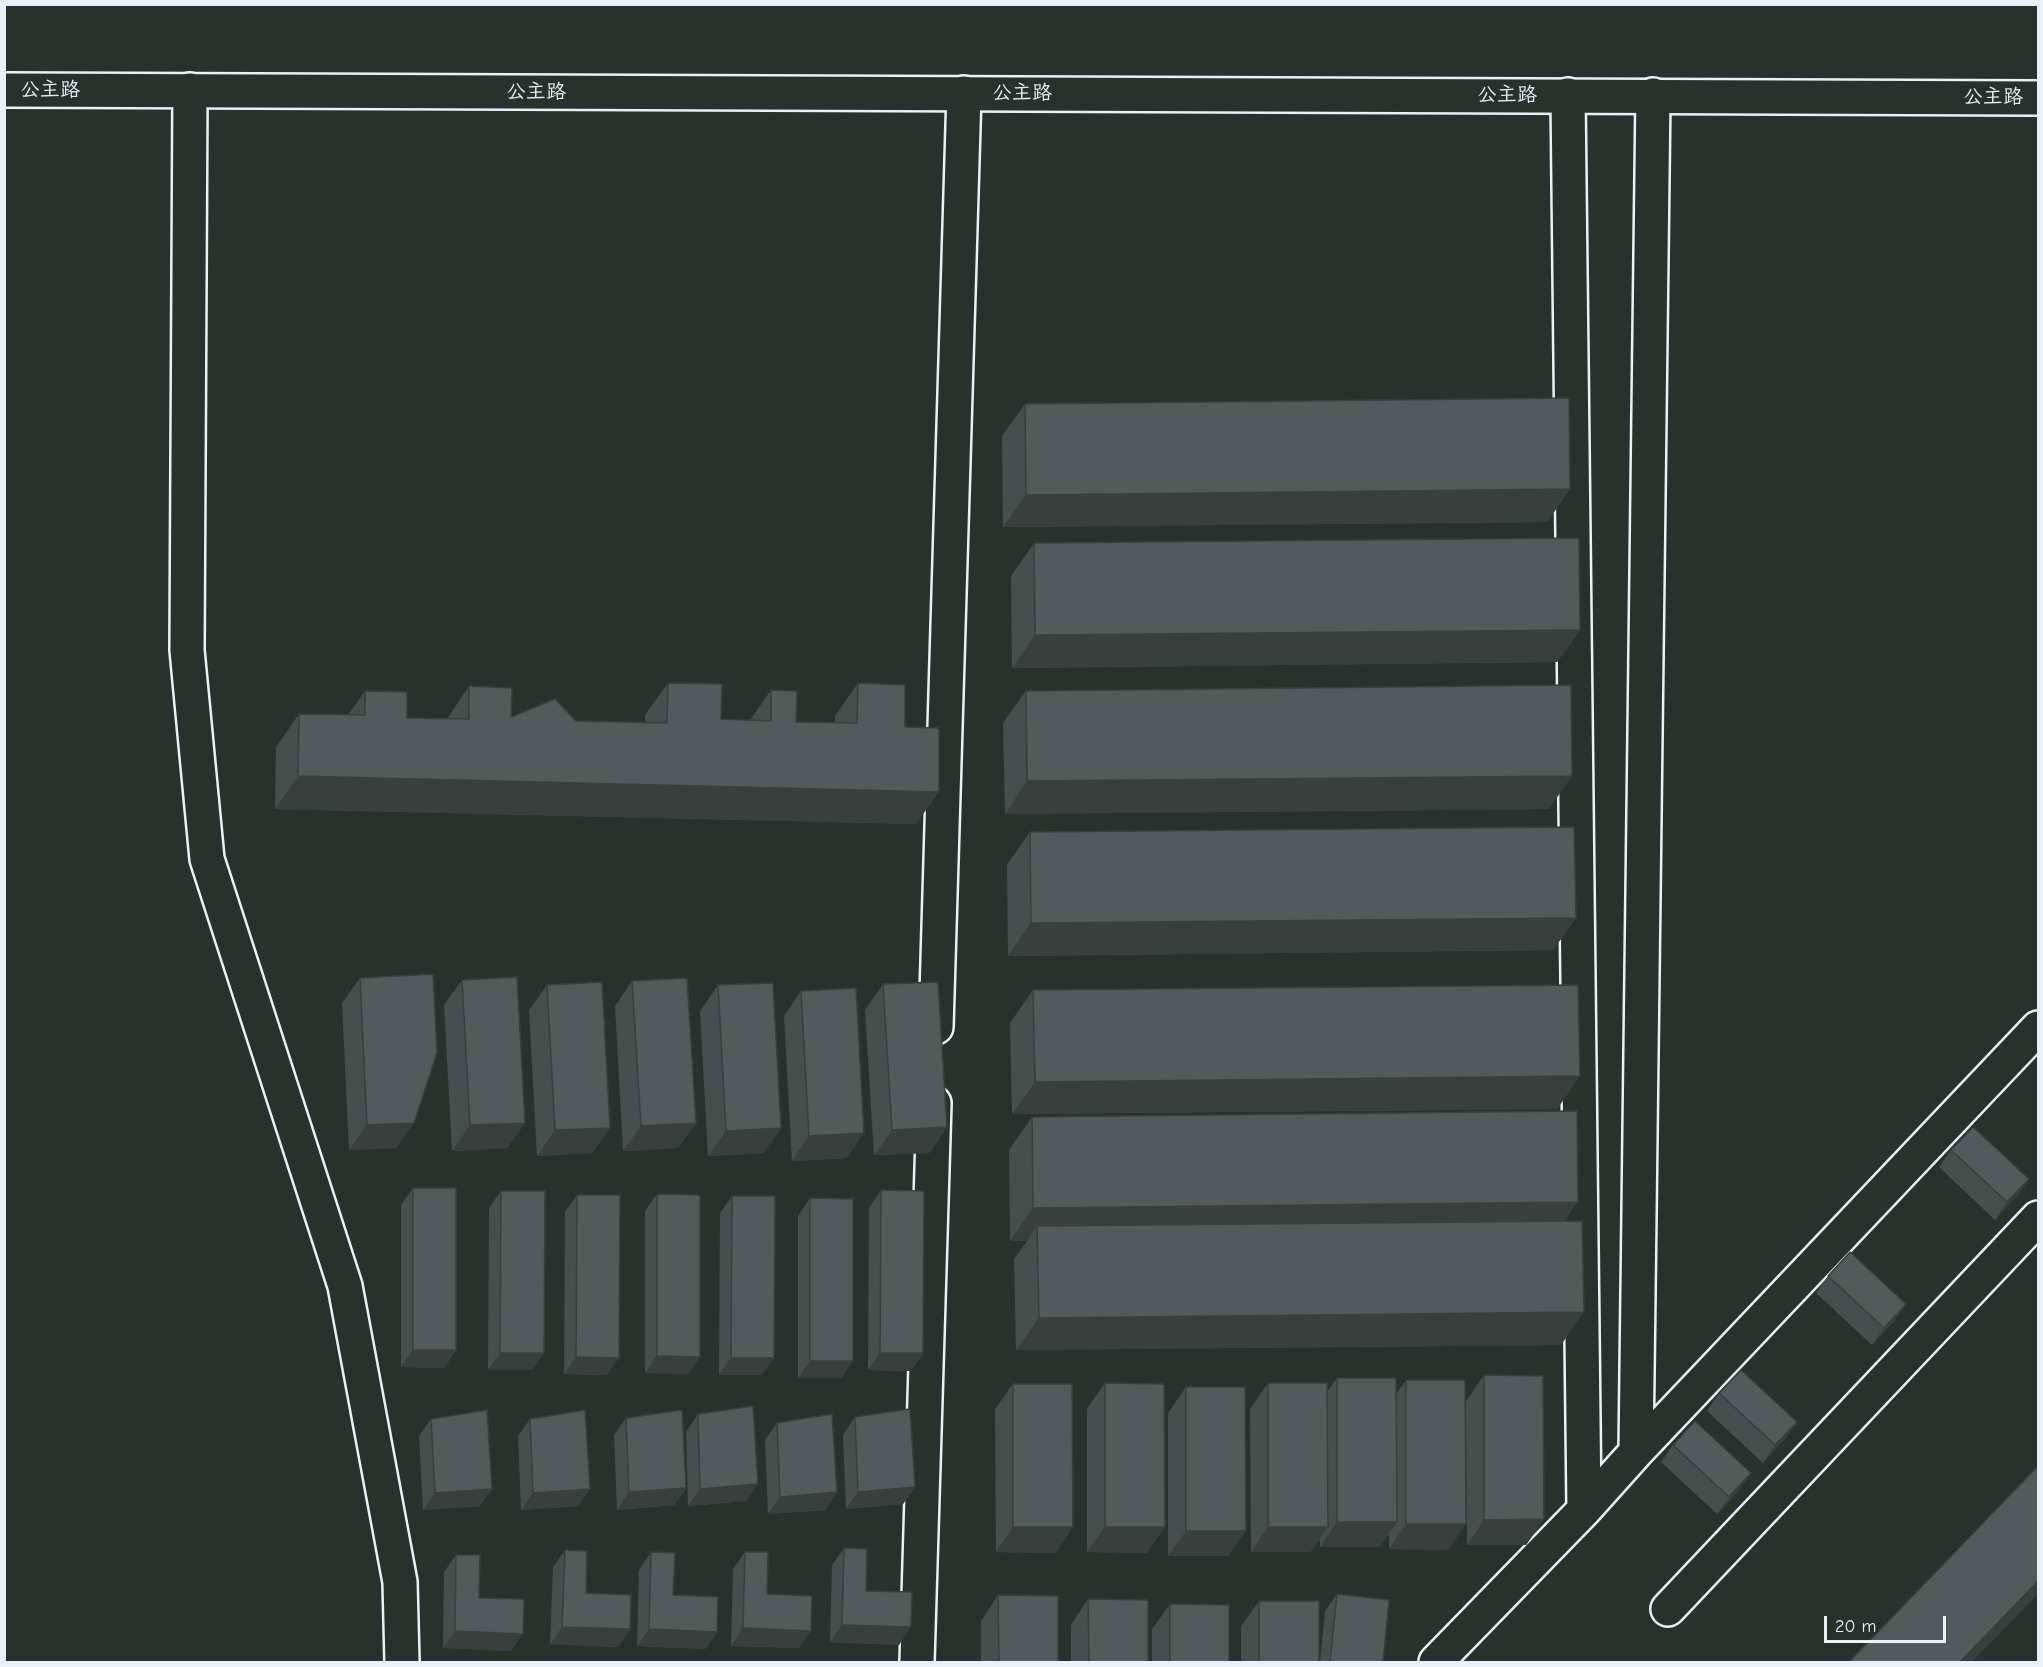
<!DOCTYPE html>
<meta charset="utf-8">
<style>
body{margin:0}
#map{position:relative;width:2043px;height:1667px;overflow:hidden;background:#26332d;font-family:"Comic Neue",sans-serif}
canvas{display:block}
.frame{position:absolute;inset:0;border:6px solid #e8f1f8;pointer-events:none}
.scale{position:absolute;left:1824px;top:1616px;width:122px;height:27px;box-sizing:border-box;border:3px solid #e8f1f8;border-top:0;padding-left:8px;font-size:18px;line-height:21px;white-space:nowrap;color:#e8f1f8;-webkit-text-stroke:4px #26332d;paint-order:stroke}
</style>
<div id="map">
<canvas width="2043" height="1667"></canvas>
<div class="frame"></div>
<div class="scale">20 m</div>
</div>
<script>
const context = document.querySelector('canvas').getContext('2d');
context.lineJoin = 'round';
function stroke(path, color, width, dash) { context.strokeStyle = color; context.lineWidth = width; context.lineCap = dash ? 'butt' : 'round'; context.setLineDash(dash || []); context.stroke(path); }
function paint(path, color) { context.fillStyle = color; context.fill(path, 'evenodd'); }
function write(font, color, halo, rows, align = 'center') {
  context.font = font + ' "Comic Neue","LXGW WenKai TC",sans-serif'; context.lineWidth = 4.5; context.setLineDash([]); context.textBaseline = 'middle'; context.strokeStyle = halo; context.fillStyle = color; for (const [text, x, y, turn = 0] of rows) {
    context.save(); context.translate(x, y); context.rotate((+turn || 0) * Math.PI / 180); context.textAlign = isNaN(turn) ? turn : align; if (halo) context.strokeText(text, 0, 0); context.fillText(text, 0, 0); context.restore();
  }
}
const minor = new Path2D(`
 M190,90L187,650L207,859L345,1286L400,1582L402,1662
 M1568,95L1584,1510
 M936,1027L964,93
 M1636,1452L1653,95
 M1668,1609L2038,1218
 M917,1662L934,1103
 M1436,1662L1584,1510L1636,1452L2038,1028`);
const major = new Path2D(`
 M4,90L2038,98`);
stroke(minor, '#e8f1f8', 38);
stroke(major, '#e8f1f8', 38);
stroke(minor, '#26332d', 33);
stroke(major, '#26332d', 33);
paint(new Path2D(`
 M1025,404L1570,489L1547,522L1003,527L1002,436Z
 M1034,543L1580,630L1557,662L1012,668L1011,576Z
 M668,683L721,719L750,720L771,690L796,722L835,723V716L858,683L905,727L916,824L275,809L276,747L299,714L348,715L365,691L407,718L447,719L469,686L511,717L576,721L645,722V715Z
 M1026,691L1549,809L1005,814L1003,723Z
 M1030,832L1576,918L1553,950L1008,956L1007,865Z
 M360,978L396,1148L349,1150L342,1003Z
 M462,980L525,1123L507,1148L452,1151L444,1005Z
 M632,981L696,1123L678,1148L623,1151L615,1006Z
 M883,984L947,1127L929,1153L874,1155L865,1010Z
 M547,985L610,1128L592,1153L537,1156L529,1010Z
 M718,985L781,1128L763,1153L708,1156L700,1011Z
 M1033,990L1580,1076L1557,1109L1012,1114L1010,1023Z
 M801,991L847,1158L792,1161L784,1016Z
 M1032,1117L1565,1221L1561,1345L1016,1350L1014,1259L1027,1241H1010L1009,1150Z
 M1951,1150L2029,1179L2017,1196L1995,1220L1939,1167Z
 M413,1188L456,1350L444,1368L401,1367V1205Z
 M881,1190L923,1353L911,1371L868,1370L869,1208Z
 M501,1191L544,1353L532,1370H488L489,1208Z
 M657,1194L700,1357L688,1374L645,1373V1211Z
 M577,1195L607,1375L564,1374L565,1212Z
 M732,1196L762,1375H719L720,1213Z
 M810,1198L853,1361L841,1378H798V1216Z
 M1828,1276L1906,1304L1894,1321L1872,1345L1816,1293Z
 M1484,1375L1544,1519L1526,1545H1467L1466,1401Z
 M1337,1378L1396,1394L1406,1380L1448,1550L1389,1549V1534L1379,1547H1320V1539L1310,1552H1251L1250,1409L1268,1383L1327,1392Z
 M1105,1383L1147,1553L1087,1552V1409Z
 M1013,1384L1056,1553L996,1552L995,1409Z
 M1186,1387L1228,1556H1168V1413Z
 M1719,1393L1797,1422L1785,1439L1763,1463L1707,1411Z
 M698,1414L746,1501L688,1506L686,1432Z
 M855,1417L915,1487L903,1504L846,1509L843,1435Z
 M626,1418L686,1488L674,1505L617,1510L614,1435Z
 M431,1419L480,1506L423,1510L419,1436Z
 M530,1419L590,1489L578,1506L521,1510L518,1436Z
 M777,1423L837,1492L825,1510L768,1514L765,1440Z
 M1673,1445L1739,1490L1717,1514L1661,1462Z
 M844,1548L866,1591L899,1645L830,1642L832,1565Z
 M565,1550L586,1593L630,1629L618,1647L550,1644L553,1567Z
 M651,1552L673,1595L717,1632L705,1649L637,1646L639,1570Z
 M745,1552L767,1594L799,1648L731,1646L733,1569Z
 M456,1555L479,1598L511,1651L443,1648L444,1572Z
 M1337,1594L1383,1662H1320L1325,1611Z
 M998,1595L1058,1662H981V1621Z
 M1088,1599L1148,1662H1071V1625Z
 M1259,1601L1319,1662H1241V1626Z
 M1170,1604L1229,1662H1152V1629Z`), '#454f4d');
paint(new Path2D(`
 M1570,489L1547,522L1003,527L1026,495Z
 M1580,630L1557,662L1012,668L1035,635Z
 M298,776L939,792L916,824L275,809Z
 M1572,776L1549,809L1005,814L1027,781Z
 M1576,918L1553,950L1008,956L1031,923Z
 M1580,1076L1557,1109L1012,1114L1035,1082Z
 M414,1123L396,1148L349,1150L367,1125Z
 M525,1123L507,1148L452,1151L470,1125Z
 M696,1123L678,1148L623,1151L641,1126Z
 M947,1127L929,1153L874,1155L892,1130Z
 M610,1128L592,1153L537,1156L555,1130Z
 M781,1128L763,1153L708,1156L726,1131Z
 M864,1133L847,1158L792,1161L809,1136Z
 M2029,1179L2017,1196L1995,1220L2007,1202Z
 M1578,1202L1555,1235L1037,1226L1027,1241H1010L1033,1208Z
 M1906,1304L1894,1321L1872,1345L1884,1328Z
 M1584,1312L1561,1345L1016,1350L1039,1318Z
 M413,1350H456L444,1368L401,1367Z
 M500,1353H544L532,1370H488Z
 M880,1353H923L911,1371L868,1370Z
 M657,1356L700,1357L688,1374L645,1373Z
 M576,1357L619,1358L607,1375L564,1374Z
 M731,1358H774L762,1375H719Z
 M810,1361H853L841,1378H798Z
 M1797,1422L1785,1439L1763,1463L1775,1445Z
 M1751,1473L1739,1490L1717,1514L1729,1497Z
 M758,1484L746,1501L688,1506L700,1489Z
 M915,1487L903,1504L846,1509L858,1492Z
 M686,1488L674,1505L617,1510L629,1492Z
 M492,1489L480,1506L423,1510L435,1493Z
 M590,1489L578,1506L521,1510L533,1493Z
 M837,1492L825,1510L768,1514L780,1497Z
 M1544,1519L1526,1545H1467L1484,1520Z
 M1337,1522H1397L1379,1547H1320Z
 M1406,1524H1466L1448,1550L1389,1549Z
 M1013,1527H1073L1056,1553L996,1552Z
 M1105,1527H1165L1147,1553L1087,1552Z
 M1268,1527H1328L1310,1552H1251Z
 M1186,1531H1246L1228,1556H1168Z
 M2038,1581V1594L1972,1662H1960Z
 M842,1625L911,1627L899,1645L830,1642Z
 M562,1627L630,1629L618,1647L550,1644Z
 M743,1628L811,1631L799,1648L731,1646Z
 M649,1629L717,1632L705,1649L637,1646Z
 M455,1631L523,1634L511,1651L443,1648Z`), '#38403e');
const building = new Path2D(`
 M1569,398L1570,489L1026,495L1025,404Z
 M1579,538L1580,630L1035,635L1034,543Z
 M668,683L722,684L721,719L771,721V690L797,691L796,722L857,723L858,683L905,685V727L939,728V792L298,776L299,714L365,715V691L407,692V718L469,719V686L512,688L511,717L555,699L576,721L667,723Z
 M1571,685L1572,776L1027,781L1026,691Z
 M1574,827L1576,918L1031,923L1030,832Z
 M433,974L437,1053L414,1123L367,1125L360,978Z
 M517,977L525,1123L470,1125L462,980Z
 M687,978L696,1123L641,1126L632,981Z
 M602,982L610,1128L555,1130L547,985Z
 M938,982L947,1127L892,1130L883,984Z
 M773,983L781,1128L726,1131L718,985Z
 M1578,985L1580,1076L1035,1082L1033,990Z
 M856,988L864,1133L809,1136L801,991Z
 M1577,1111L1578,1202L1033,1208L1032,1117Z
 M1973,1127L2029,1179L2007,1202L1951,1150Z
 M413,1188H456V1350H413Z
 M881,1190L924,1191L923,1353H880Z
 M501,1191H545L544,1353H500Z
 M657,1194L700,1195V1357L657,1356Z
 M577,1195H620L619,1358L576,1357Z
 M732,1196H775L774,1358H731Z
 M810,1198L853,1199V1361H810Z
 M1582,1221L1584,1312L1039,1318L1037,1226Z
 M1850,1252L1906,1304L1884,1328L1828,1276Z
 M1741,1370L1797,1422L1775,1445L1719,1393Z
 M1484,1375L1543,1376L1544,1519L1484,1520Z
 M1337,1378H1396L1397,1522H1337Z
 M1406,1380H1465L1466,1524H1406Z
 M1105,1383L1164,1384L1165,1527H1105Z
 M1268,1383H1327L1328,1527H1268Z
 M1013,1384H1072L1073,1527H1013Z
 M1186,1387H1245L1246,1531H1186Z
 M753,1406L758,1484L700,1489L698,1414Z
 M910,1409L915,1487L858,1492L855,1417Z
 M487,1410L492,1489L435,1493L431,1419Z
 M585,1410L590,1489L533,1493L530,1419Z
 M682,1410L686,1488L629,1492L626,1418Z
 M832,1414L837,1492L780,1497L777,1423Z
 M1695,1421L1751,1473L1729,1497L1673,1445Z
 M2038,1466V1581L1960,1662H1851L1850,1661Z
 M844,1548L867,1549L866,1591L912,1592L911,1627L842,1625Z
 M565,1550L587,1551L586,1593L631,1595L630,1629L562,1627Z
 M651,1552L675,1553L673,1595L718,1597L717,1632L649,1629Z
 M745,1552H768L767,1594L812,1596L811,1631L743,1628Z
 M456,1555H480L479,1598L524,1599L523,1634L455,1631Z
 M1337,1594L1389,1600L1383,1662H1330Z
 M998,1595L1058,1596V1662H999Z
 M1088,1599L1148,1600V1662H1089Z
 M1259,1601H1319V1662H1259Z
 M1170,1604L1229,1605V1662H1170Z`);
paint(building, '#505c59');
stroke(building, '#38403e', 1.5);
write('20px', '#e8f1f8', '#26332d', [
 ["公主路",50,90],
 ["公主路",536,92],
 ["公主路",1022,93],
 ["公主路",1507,95],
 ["公主路",1993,97]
]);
</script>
